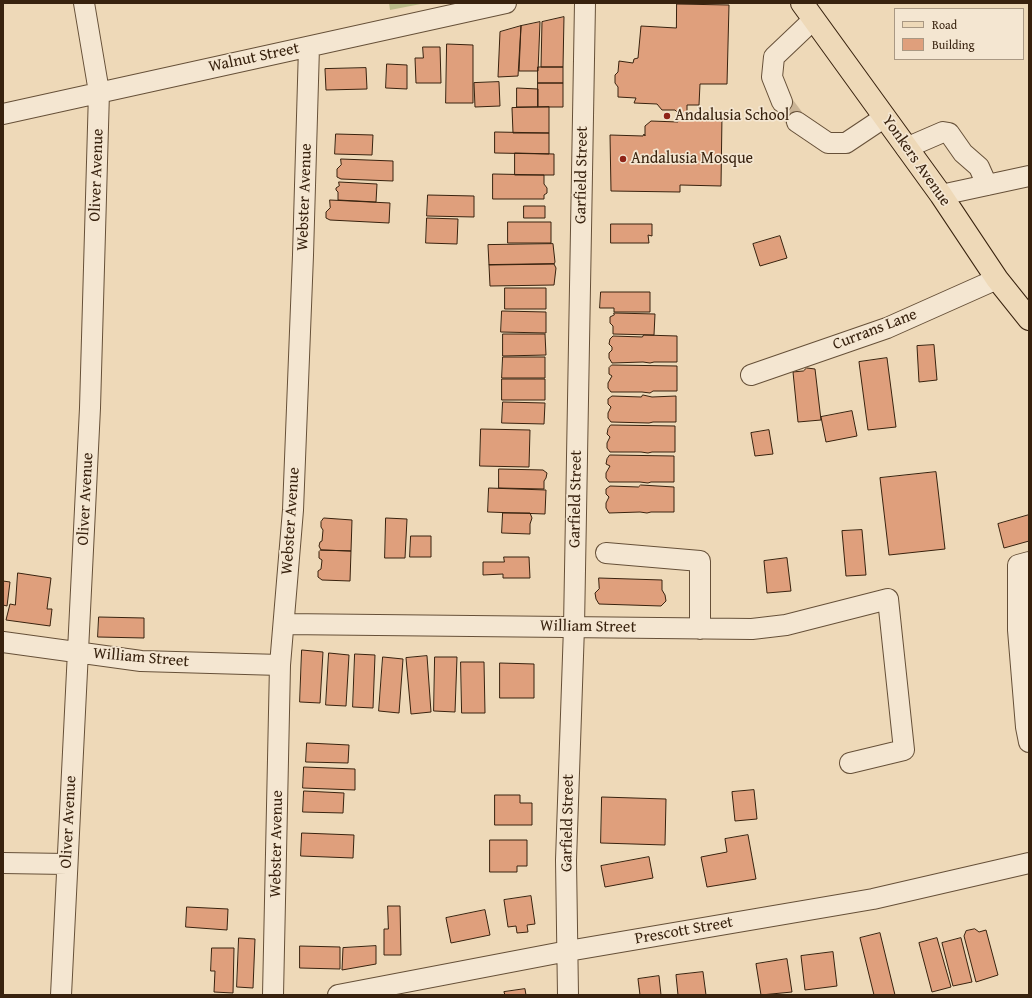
<!DOCTYPE html>
<style>
body{margin:0}
#map{position:relative;width:1032px;height:998px;overflow:hidden;background:#eed9b8;font-family:"Gentium Book Plus",serif}
canvas{display:block}
.frame{position:absolute;inset:0;border:4px solid #38220e;pointer-events:none}
.legend{position:absolute;left:894px;top:8px;width:130px;height:52px;box-sizing:border-box;background:#f4e6d1;border:1px solid #a99883;margin:0;padding:5px 7px;list-style:none;font-size:12px;color:#38220e}
.legend li{display:flex;align-items:center;gap:8px;height:20px}
.legend b{width:20px;border:1px solid #a99883}
</style>
<div id="map">
<canvas width="1032" height="998"></canvas>
<div class="frame"></div>
<ul class="legend">
<li><b style="height:5px;background:#eed9b8"></b>Road</li>
<li><b style="height:11px;background:#df9f7c"></b>Building</li>
</ul>
</div>
<script>
const context = document.querySelector('canvas').getContext('2d');
context.lineJoin = 'round';
function paint(path, color) { context.fillStyle = color; context.fill(path, 'evenodd'); }
function stroke(path, color, width, dash) { context.strokeStyle = color; context.lineWidth = width; context.lineCap = dash ? 'butt' : 'round'; context.setLineDash(dash || []); context.stroke(path); }
function write(font, color, halo, rows, align = 'center') {
  context.font = font + ' "Gentium Book Plus",serif'; context.lineWidth = 3.5; context.setLineDash([]); context.textBaseline = 'middle'; context.strokeStyle = halo; context.fillStyle = color; for (const [text, x, y, turn = 0] of rows) {
    context.save(); context.translate(x, y); context.rotate((+turn || 0) * Math.PI / 180); context.textAlign = isNaN(turn) ? turn : align; if (halo) context.strokeText(text, 0, 0); context.fillText(text, 0, 0); context.restore();
  }
}
paint(new Path2D(`
 M389,3H426L390,10Z`), '#bdbe8b');
const building = new Path2D(`
 M677,4L729,5L727,84H700L699,105H687V114L722,115L721,186L680,185V192L611,191L610,135L643,136L644,134L645,136V126L651,121L678,122L679,114L675,110H662L657,104L634,103L636,98L618,97V87L615,83V75L618,72L619,61L633,63L634,59L638,58L641,26L676,28Z
 M564,17L563,67H541L542,22Z
 M540,22L538,71H519L521,26Z
 M521,26L518,76L498,77L500,32Z
 M447,44L473,45V103H446Z
 M423,47H440L441,83H416L415,58H423Z
 M387,64L407,65V89L386,88Z
 M538,67H563V83H538Z
 M366,68L367,89L326,90L325,69Z
 M499,82L500,106L475,107L474,83Z
 M538,83H563V107H538Z
 M517,88L538,89V107H517Z
 M549,107V133H513L512,108Z
 M495,132L549,133V154L495,153Z
 M336,134L373,135L372,155L335,154Z
 M515,153L554,154V175H515Z
 M341,159L393,161V181L341,179L337,177V169L341,165Z
 M493,174L544,175V184L547,188V193L544,195V199H493Z
 M339,182L377,184L376,202L338,200V192L336,190V188L339,186Z
 M428,195L474,196V217L427,216Z
 M330,200L390,203L389,223L330,220L326,218V212L330,208Z
 M524,206H545V218H524Z
 M427,218L458,219L457,244L426,243Z
 M508,222H551V243H508Z
 M611,224H652V236L648,235L649,243H611Z
 M780,236L787,258L760,266L753,244Z
 M553,244L555,262L554,264L489,265L488,245Z
 M554,264L556,268L554,285L490,286L489,265Z
 M505,288H546V309H505Z
 M601,292H650V312H614V308H600Z
 M502,311L546,312V333L501,332Z
 M614,313L655,314L654,335L613,334V326L610,323V317L614,315Z
 M503,334H545L546,355L503,356Z
 M644,335L677,336V362H654L650,363L643,362L612,363L609,358V353L612,350V347L609,344L610,339L613,336L642,337Z
 M934,345L937,380L919,382L917,346Z
 M503,357H545V378H502Z
 M887,358L896,427L868,430L859,362Z
 M612,365L677,366V391H653L650,393L642,392H611L608,388V383L612,376L609,374V368Z
 M807,368L815,369L821,420L798,422L793,372L803,371Z
 M502,379H545V400H502Z
 M643,395L652,397L676,396V422H653L649,423L611,422L608,418V413L611,407L608,404V399L612,396L641,397Z
 M503,402L545,403L544,424L502,423Z
 M852,411L857,436L826,442L821,417Z
 M611,425L675,426V452H652L648,453L641,452H610L607,448V443L610,437L607,434L608,429Z
 M481,429L530,430L529,467L480,466Z
 M769,430L773,454L755,456L751,433Z
 M610,455L674,456V482H651L648,483L640,482H609L606,478V473L610,466L606,464L607,459Z
 M499,469L543,470L547,473L546,478L544,481V489L499,488Z
 M936,472L945,549L889,555L880,478Z
 M641,485L674,487V512H651L647,513L640,512L609,513L606,508V503L609,497L606,494V489L610,486L638,487Z
 M489,488L546,490L545,514L488,512Z
 M503,513H530L532,518L530,524V534L502,533Z
 M1029,515V541L1004,548L998,524Z
 M324,518L352,520L351,551L321,550L319,546L320,542L322,541L323,530L321,527V522Z
 M386,518L407,519L405,558H385Z
 M862,530L866,575L846,576L842,531Z
 M411,536H431V557H410Z
 M321,550L351,551L350,581L322,580L318,577V571L321,569L322,560L319,558V552Z
 M504,557H529L530,578H503V574L483,575V562H504Z
 M787,558L791,591L767,593L764,561Z
 M18,573L51,578L47,609H52L50,626L6,620L10,604L15,605Z
 M599,578L662,580V590L665,595L666,601L661,606L599,604L596,599L595,593L599,589Z
 M3,581L10,582L7,606L3,605Z
 M99,617L144,618V638L98,637Z
 M302,650L323,652L320,703L300,702Z
 M329,653L349,655L346,706L326,705Z
 M355,654L375,655L373,708L353,707Z
 M427,656L431,712L411,714L406,658Z
 M383,657L403,659L399,713L379,711Z
 M435,657H457L455,712L434,711Z
 M461,662H484L485,713H462Z
 M500,663L534,664V698H500Z
 M307,743L349,745L348,763L306,762Z
 M304,767L355,769V790L303,788Z
 M754,790L757,819L735,821L732,792Z
 M304,791L344,793L343,813L303,812Z
 M495,795H520V803H532V825H495Z
 M602,797L666,799L665,845L601,843Z
 M302,833L354,835L353,858L301,856Z
 M748,835L756,879L707,887L701,857L727,852L725,839Z
 M490,840H527V866H517V872H490Z
 M649,857L653,878L605,887L601,866Z
 M531,896L535,924L527,925L528,932L517,933L516,926L508,927L504,900Z
 M388,906H400L401,955H384V929H388Z
 M187,907L228,909L227,930L186,927Z
 M485,910L490,935L451,943L446,918Z
 M975,929L979,932L986,930L998,975L976,982L964,936L966,931Z
 M880,933L895,995H874L860,938Z
 M239,938L255,939L253,988L237,987Z
 M937,938L951,987L932,992L919,943Z
 M961,938L972,982L953,986L942,943Z
 M300,946L340,947V969L300,968Z
 M376,946V964L342,970L343,948Z
 M212,948H234L233,993L214,992L215,971H211Z
 M833,952L837,986L805,990L801,956Z
 M787,959L792,992L761,995L756,964Z
 M703,972L706,995H678L676,975Z
 M659,976L661,995H640L638,979Z
 M525,989L526,995H505L504,992Z`);
paint(building, '#df9f7c');
stroke(building, '#38220e', 1);
stroke(new Path2D(`
 M782,102L797,122`), '#cab496', 20, [20, 10]);
const minor = new Path2D(`
 M782,102L772,77L774,57L814,19
 M3,114L506,3
 M797,122L828,143H846L885,117
 M906,148L943,132L949,133L963,153L979,167L987,185
 M941,195L1029,176
 M751,375L887,328L997,279
 M606,553L700,561V629
 M1029,562L1018,565V630L1026,727L1029,742
 M284,624L752,629L786,625L888,599L904,750L850,763
 M3,642L141,661L280,665
 M3,863L67,864
 M61,995L90,408L99,92L84,3
 M273,995L280,665L293,510L303,255L309,47
 M338,995L568,951L873,899L1029,863
 M568,995L566,860L574,627L585,3`);
const major = new Path2D(`
 M802,3L941,195L997,279L1029,319`);
stroke(minor, '#665038', 22);
stroke(major, '#38220e', 24);
stroke(minor, '#f4e6d1', 20);
stroke(major, '#eed9b8', 22);
for (const [x, y, r, color] of [
 [667,116,4,"#8f2418"],
 [623,159,4,"#8f2418"]
]) { const dot = new Path2D(); dot.arc(x, y, r, 0, 2 * Math.PI); context.fillStyle = color; context.fill(dot); stroke(dot, '#f4e6d1', 1.5); }
write('16px', '#38220e', '#f4e6d1', [
 ["Walnut Street",254,58,-12],
 ["Yonkers Avenue",916,161,55],
 ["Oliver Avenue",97,175,-88],
 ["Garfield Street",582,175,-89],
 ["Webster Avenue",305,197,-88],
 ["Currans Lane",875,330,-21],
 ["Oliver Avenue",86,499,-87],
 ["Garfield Street",576,499,-89],
 ["Webster Avenue",291,521,-86],
 ["William Street",588,627,1],
 ["William Street",141,658,5],
 ["Oliver Avenue",69,822,-87],
 ["Garfield Street",568,823,-89],
 ["Webster Avenue",277,844,-89],
 ["Prescott Street",684,931,-10]
]);
write('16px', '#38220e', '#f4e6d1', [
 ["Andalusia School",675,116],
 ["Andalusia Mosque",631,159]
], 'left');
</script>
